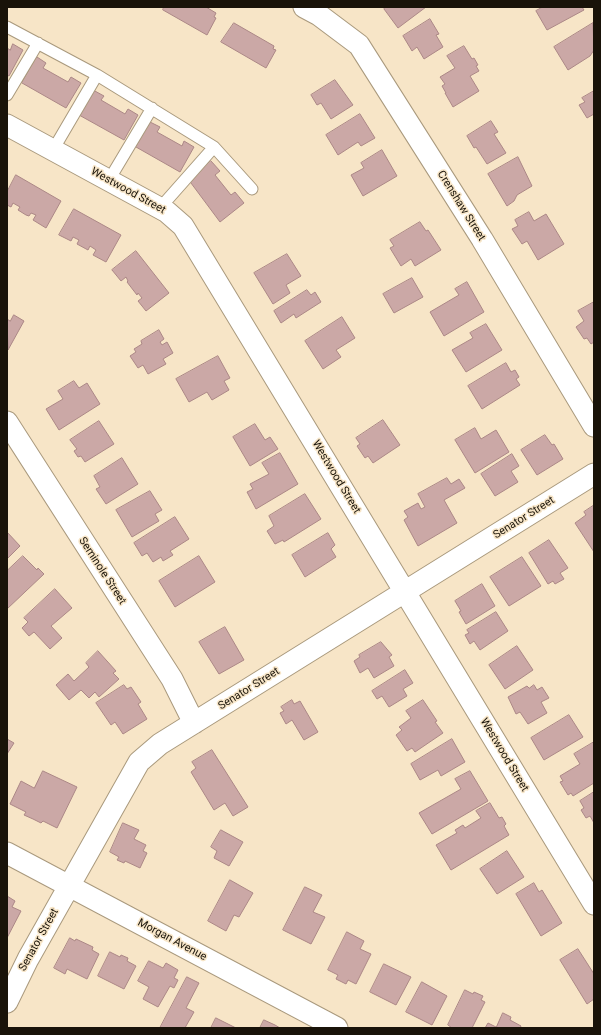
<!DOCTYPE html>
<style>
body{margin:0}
#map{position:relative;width:601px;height:1035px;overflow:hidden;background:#f7e5c7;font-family:Roboto,sans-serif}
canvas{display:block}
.frame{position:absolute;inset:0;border:8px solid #191309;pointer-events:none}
</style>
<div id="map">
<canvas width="601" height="1035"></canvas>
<div class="frame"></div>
</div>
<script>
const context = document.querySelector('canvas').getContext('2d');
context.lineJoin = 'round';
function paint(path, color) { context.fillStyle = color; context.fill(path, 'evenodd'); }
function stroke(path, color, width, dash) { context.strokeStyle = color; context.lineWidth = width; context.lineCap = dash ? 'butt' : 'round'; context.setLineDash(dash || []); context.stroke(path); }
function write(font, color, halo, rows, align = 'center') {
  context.font = font + ' Roboto,sans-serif'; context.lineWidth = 3; context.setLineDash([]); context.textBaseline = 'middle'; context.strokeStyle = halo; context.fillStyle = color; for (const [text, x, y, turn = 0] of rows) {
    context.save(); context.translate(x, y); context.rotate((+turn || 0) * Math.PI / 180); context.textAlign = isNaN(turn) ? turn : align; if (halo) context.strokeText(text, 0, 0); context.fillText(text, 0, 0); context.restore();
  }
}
const building = new Path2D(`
 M164,7H206L216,13L214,17L216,18L207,35L163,10Z
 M387,7H426L398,28L384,9Z
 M543,7H582L584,10L547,30L536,11Z
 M430,19L439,34L436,35L443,47L424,59L417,47L412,51L403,36Z
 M234,23L274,46L273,49L276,50L266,68L221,42Z
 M593,23L594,50L590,56L568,70L554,47Z
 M13,44L23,50L9,76L7,75V48L10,50Z
 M464,46L472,59L474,58L478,65L476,66L479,71L470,76L479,91L453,107L445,93H446L442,86L445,84L440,77L455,68L447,56Z
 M37,57L46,63L43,68L68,82L71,77L81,83L66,108L22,83Z
 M335,80L353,105L331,119L321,103L317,105L311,95Z
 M93,90L104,96L101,100L125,114L128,109L138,115L124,140L79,115Z
 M594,91V114L587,118L579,105L585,102L582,98Z
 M360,114L375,138L361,146L358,142L338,155L326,135Z
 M491,121L498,132L494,134L506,153L487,164L476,147L474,148L467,136Z
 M150,122L160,127L157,132L182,146L184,141L194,147L180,172L136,147Z
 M382,150L397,176L363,196L351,175L364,168L361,163Z
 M518,157L532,186L517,195L514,201L507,206L488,174Z
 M211,161L220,171L215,175L231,195L235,192L244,203L220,222L188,179Z
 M16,175L61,201L46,228L33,220L36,215L31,213L29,216L26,215L18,210L20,207L13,203L11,207L7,205V192Z
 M74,209L121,235L106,262L93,255L96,250L90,246L88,250L77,244L79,240L73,237L71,241L59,235Z
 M529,212L534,221L546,214L564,244L538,260L527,241L522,244L512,229L518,226L515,220Z
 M420,222L426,231L428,230L441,250L415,266L411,259L401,266L390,248L394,246L390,240Z
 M136,251L169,293L146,311L138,301L142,298L138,293L137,295L127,282L128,281L126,277L121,281L112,270Z
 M287,254L301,276L286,285L290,293L273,304L254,273Z
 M412,278L423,297L394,313L383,294Z
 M467,282L484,312L444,336L430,312L459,295L455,289Z
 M307,290L311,295L315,292L321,302L296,318L294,314L281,323L274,311Z
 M594,302V342L591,344L587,338L584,339L576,327L584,321L578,311Z
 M14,315L24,321L8,350L7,319L10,321Z
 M342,317L355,338L336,350L341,357L323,369L305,341Z
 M486,324L502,350L466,372L452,350L473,338L470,333Z
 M159,330L164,339L160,342L162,345L167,342L173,353L163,359L166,364L148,374L143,365L138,368L130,356L136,352L134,349L142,344L141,341Z
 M218,356L230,378L224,381L229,390L212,400L207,392L189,402L176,379Z
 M506,363L511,372L515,370L519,377L516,379L520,385L482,409L468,386Z
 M74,381L79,388L87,383L100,404L59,430L46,409L63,399L58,391Z
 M383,420L400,445L373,463L368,456L365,458L357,446L360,444L356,438Z
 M99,421L114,444L85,462L81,456L78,457L74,451L77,449L70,440Z
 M255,424L265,440L270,437L278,449L250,466L233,437Z
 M475,428L481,439L496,430L509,452L475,473L455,440Z
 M545,435L552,445L554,444L563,459L537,475L521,450Z
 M280,453L298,484L256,509L247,492L253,489L250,484L269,474L262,463Z
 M512,454L519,466L511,471L518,482L495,496L481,474Z
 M122,458L138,484L106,504L96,489L100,487L94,476Z
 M447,478L451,484L459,479L465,488L444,500L457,523L418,546L404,520L408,517L404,511L418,503L421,509L425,507L418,494Z
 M150,491L162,510L155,514L159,521L132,537L116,510Z
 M305,494L321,519L284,542L283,540L275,544L267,531L274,526L269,516Z
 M593,506L594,508V552L575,523L586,515L584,512Z
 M175,517L189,539L170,551L173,555L163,561L161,557L153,562L147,553L142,556L134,543Z
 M7,532L20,546L7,559Z
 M328,533L335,545L331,549L336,557L305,577L292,555Z
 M549,540L568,568L560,573L564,579L555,584L553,581L548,584L529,553Z
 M23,556L37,570L38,568L44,574L7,609V571Z
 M199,556L215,582L175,607L159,581Z
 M522,557L541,586L509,606L490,577Z
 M482,584L495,606L466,624L459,612L461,611L455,601Z
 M55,589L72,608L51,626L62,638L50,649L34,632L29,636L22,628L28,622L24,618Z
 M496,612L508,631L480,650L474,641L470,644L465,635L469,633L467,630Z
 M225,627L244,660L219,674L199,642Z
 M381,642L392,655L389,657L394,666L374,678L368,668L360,673L354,661L360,657L359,655Z
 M517,646L533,670L505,689L489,665Z
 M98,651L116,671L113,673L119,679L99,697L95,692L89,698L81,690L69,700L56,685L68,674L74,681L89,667L86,663Z
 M405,670L413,683L403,689L407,696L389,707L382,696L377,699L372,691Z
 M124,685L127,689L131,687L141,702L138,704L147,719L123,734L115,722L111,725L96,703Z
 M534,685L537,690L542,687L549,698L541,702L547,713L528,724L520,712L516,714L508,697L527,686L529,688Z
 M292,700L294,704L300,701L318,732L304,740L292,720L286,724L280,713L284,711L281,707Z
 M423,700L437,721L435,722L443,733L415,752L412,748L407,751L396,735L402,730L399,727L411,718L406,711Z
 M569,715L583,737L544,760L531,738Z
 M7,739L14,743L7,754Z
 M452,739L465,762L441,776L438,770L420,780L411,764Z
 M594,742V783L573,796L571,793L568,795L560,782L563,781L560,776L580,764L574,754Z
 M212,750L248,807L233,816L225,803L214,810L191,772L196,768L192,762Z
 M43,771L77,787L57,828L43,821L41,823L33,819L24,815L26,812L10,804L21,781L34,788Z
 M470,771L488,801L432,834L419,813L461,789L455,779Z
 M594,792V823L590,816L586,818L581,810L584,808L580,801Z
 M490,803L499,818L502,817L506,824L504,826L509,835L451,870L436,845L457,833L455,830L463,825L465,828L481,818L476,811Z
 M123,823L139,830L134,839L146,845L143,851L147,853L140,868L125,861L124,863L117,860L119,857L110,852Z
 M221,830L243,842L229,866L214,858L217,851L211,847Z
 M507,851L524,877L497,894L480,869Z
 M230,880L253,893L239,917L234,915L226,931L208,921Z
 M534,883L539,892L542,890L562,923L541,936L516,894Z
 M305,887L322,895L313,912L325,917L311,944L283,930Z
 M7,896L15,901L12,907L21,911L7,938Z
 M347,932L364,941L360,949L371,954L356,984L348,980L346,984L336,979L338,975L328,970Z
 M70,938L75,941L76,939L93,947L92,950L99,954L87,979L67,969L65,974L54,968Z
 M578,949L594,974V999L587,1004L560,960Z
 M110,952L120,957L121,955L128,958L127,961L136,966L124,989L98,976Z
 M149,961L163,968L166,963L178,970L174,978L178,980L174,988L170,986L158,1007L143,999L149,987L138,981Z
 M384,964L411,977L396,1005L370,992Z
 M187,977L199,983L186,1008L194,1012L186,1026L185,1028H160Z
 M422,982L447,996L432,1025L406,1012Z
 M465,990L473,994L474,992L483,996L481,1000L485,1002L472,1028H452L448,1025Z
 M503,1013L511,1017L510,1020L521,1026L520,1028H485L488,1023L496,1027Z
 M216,1018L236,1028H211Z
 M264,1020L275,1025L280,1028H260Z`);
paint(building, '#cba8a6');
stroke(building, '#ab8786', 1);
const lane = new Path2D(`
 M7,27L97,75L214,147L252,189
 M7,95L38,43
 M53,150L97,75
 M109,180L152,108
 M160,208L214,147`);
const street = new Path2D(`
 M304,7L319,15L359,45L482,239L594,426
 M7,125L167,212L183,226L594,904
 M7,422L172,679L194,723
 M7,853L337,1028
 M7,1002L28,959L139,762L160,744L594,474`);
stroke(lane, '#a9997d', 13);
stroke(street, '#a9997d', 23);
stroke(lane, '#fff', 11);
stroke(street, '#fff', 21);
write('11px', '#191309', '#f7e5c7', [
 ["Westwood Street",128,191,29],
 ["Crenshaw Street",461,206,58],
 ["Westwood Street",336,477,59],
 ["Senator Street",524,518,-32],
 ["Seminole Street",102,571,57],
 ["Senator Street",249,689,-32],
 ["Westwood Street",504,755,59],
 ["Senator Street",39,940,-61],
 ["Morgan Avenue",172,940,28]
]);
</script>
